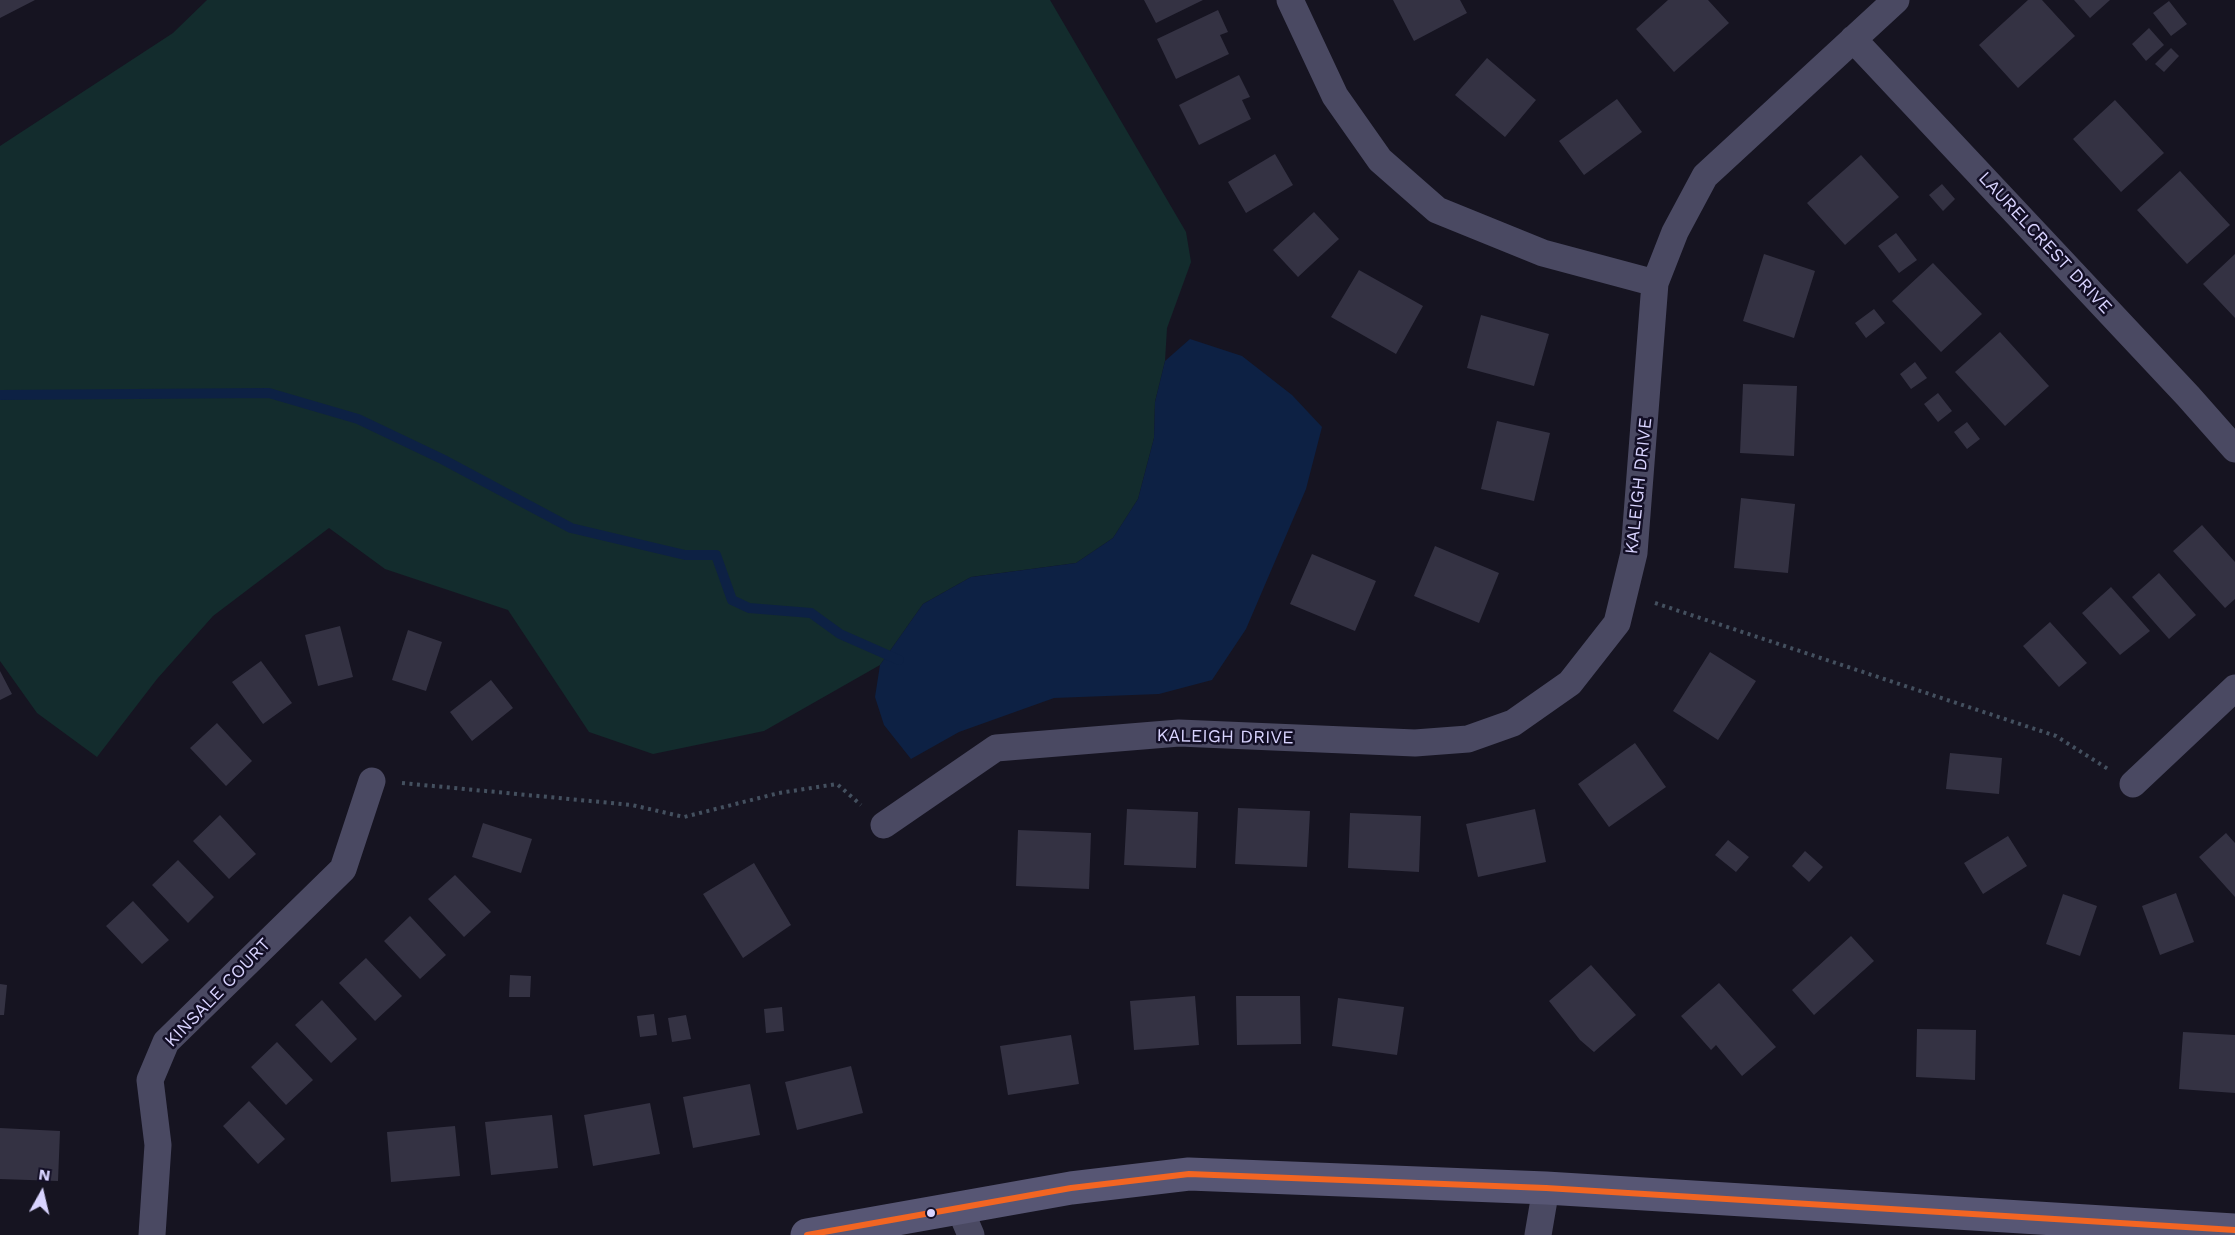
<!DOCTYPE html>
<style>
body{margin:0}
#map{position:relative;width:2235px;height:1235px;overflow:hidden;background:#161421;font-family:"Work Sans",sans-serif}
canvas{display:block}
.north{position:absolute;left:12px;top:1163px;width:60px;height:60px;-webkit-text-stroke:4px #130f26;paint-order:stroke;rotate:8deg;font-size:16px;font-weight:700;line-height:24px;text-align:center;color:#d9d4ff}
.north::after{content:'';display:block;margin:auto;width:21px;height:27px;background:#d9d4ff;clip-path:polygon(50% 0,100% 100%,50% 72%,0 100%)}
</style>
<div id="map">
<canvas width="2235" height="1235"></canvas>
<div class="north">N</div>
</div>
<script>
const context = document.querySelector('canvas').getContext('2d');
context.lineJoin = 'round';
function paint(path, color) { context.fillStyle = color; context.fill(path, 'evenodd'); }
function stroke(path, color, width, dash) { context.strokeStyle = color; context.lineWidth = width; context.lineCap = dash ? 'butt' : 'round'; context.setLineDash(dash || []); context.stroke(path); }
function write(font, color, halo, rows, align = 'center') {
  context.font = font + ' "Work Sans",sans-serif'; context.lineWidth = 5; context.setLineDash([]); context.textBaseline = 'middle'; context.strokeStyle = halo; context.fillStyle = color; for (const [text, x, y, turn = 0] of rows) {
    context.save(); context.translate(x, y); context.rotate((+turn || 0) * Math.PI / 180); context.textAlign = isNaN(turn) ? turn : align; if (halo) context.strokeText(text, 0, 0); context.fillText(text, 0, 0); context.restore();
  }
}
paint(new Path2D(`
 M207,0H1050L1186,232L1191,262L1167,328L1165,361L1155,402L1154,438L1138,499L1113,538L1076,563L971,577L923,604L880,665L764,731L653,754L589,732L508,610L385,569L329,528L213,616L157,679L97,757L37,713L0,661V146L173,33Z`), '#132c2d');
paint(new Path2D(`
 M1190,339L1242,356L1292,395L1322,427L1306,489L1246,629L1212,680L1159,694L1054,698L959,732L911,759L884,725L875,697L880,665L923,604L971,577L1076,563L1113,538L1138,499L1154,438L1155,402L1165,361Z`), '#0d2144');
stroke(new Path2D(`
 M0,395L269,393L358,419L442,459L571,528L685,555H716L732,600L749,608L811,613L840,634L899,660`), '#0d2144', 10);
paint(new Path2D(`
 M0,0H35L0,18Z
 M1144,0H1203L1156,23Z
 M1393,0H1460L1467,13L1414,41Z
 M1668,0H1708L1729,23L1674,72L1636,29Z
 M2028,0H2042L2075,36L2018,88L1979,45Z
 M2074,0H2110L2090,18Z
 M2169,1L2187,24L2171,36L2153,13Z
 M1218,10L1228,32L1220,35L1229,54L1176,79L1157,39Z
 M2149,28L2164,45L2146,61L2132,44Z
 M2171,48L2179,56L2164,72L2155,64Z
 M1487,58L1536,100L1505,137L1455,95Z
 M1239,75L1250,97L1242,100L1251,119L1199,145L1179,105Z
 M1617,99L1642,132L1584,175L1559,141Z
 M2115,100L2164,153L2121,192L2073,139Z
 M1275,154L1293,185L1246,213L1228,182Z
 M1861,155L1899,197L1845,245L1807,203Z
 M2180,171L2230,225L2187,264L2137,210Z
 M1942,184L1955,199L1943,211L1929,195Z
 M1314,212L1339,239L1298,277L1273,250Z
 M1896,233L1917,260L1899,273L1878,246Z
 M1764,254L1815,271L1794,338L1743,321Z
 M2235,254V318L2203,284Z
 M1933,263L1982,314L1941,352L1892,301Z
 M1359,270L1423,306L1396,354L1331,317Z
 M1874,309L1885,323L1866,338L1855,323Z
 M1481,315L1549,334L1534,386L1467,368Z
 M2000,332L2049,386L2005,426L1955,372Z
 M1915,362L1927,378L1911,389L1900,374Z
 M1743,384L1797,386L1794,456L1740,453Z
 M1938,393L1952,411L1938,422L1924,404Z
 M1497,421L1550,433L1534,501L1481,489Z
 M1967,422L1980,439L1967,449L1954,432Z
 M1741,498L1795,504L1788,573L1734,568Z
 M2202,525L2235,562V599L2225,608L2173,551Z
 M1435,546L1499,573L1479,623L1414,596Z
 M1312,554L1376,581L1355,631L1290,604Z
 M2159,573L2196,615L2169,639L2132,597Z
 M2111,587L2150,631L2120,655L2082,613Z
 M2050,622L2087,663L2059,687L2023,646Z
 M340,626L353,677L318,686L305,635Z
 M408,630L442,642L426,691L392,680Z
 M1710,652L1756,681L1718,740L1673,711Z
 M261,661L292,703L263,724L232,682Z
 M0,671L12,694L0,700Z
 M491,680L513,708L472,741L450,712Z
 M217,723L252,761L226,786L190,748Z
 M1635,743L1666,787L1609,827L1578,784Z
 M1950,753L2002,758L1999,794L1946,789Z
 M1238,808L1310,811L1307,867L1235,864Z
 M1127,809L1198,812L1196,868L1124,865Z
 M1535,809L1546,862L1478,877L1466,824Z
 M1350,813L1421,816L1419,872L1348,868Z
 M220,815L256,854L229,879L193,841Z
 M483,823L532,839L521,873L472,857Z
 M1018,830L1091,833L1089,889L1016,886Z
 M2226,833L2235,843V897L2199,857Z
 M2008,836L2027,866L1983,894L1964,863Z
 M1728,840L1749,857L1736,872L1715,855Z
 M1805,851L1823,867L1809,882L1792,866Z
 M178,860L214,897L188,923L152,885Z
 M754,863L791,925L743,958L703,894Z
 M455,875L491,912L464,937L428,899Z
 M2176,893L2194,942L2160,955L2142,906Z
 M2063,894L2097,906L2080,956L2046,944Z
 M133,901L169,940L142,964L106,926Z
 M410,916L446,955L420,979L384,941Z
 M1851,936L1874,961L1814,1015L1792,990Z
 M366,958L402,996L375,1021L339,983Z
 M1591,965L1636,1015L1594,1052L1580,1040L1549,1001Z
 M510,975L531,976L530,997H509Z
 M1719,983L1776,1047L1742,1076L1716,1045L1711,1050L1681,1016Z
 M0,984L7,985L4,1015H0Z
 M1195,996L1199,1045L1134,1050L1130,1001Z
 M1236,996H1300L1301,1044L1237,1045Z
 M1338,998L1404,1007L1397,1055L1332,1046Z
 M322,1000L357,1039L331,1063L295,1025Z
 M782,1007L784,1031L766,1033L764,1009Z
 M654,1014L657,1035L640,1037L637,1016Z
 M686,1015L691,1039L672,1042L668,1018Z
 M1917,1029L1976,1030L1975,1080L1916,1077Z
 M2183,1032L2235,1035V1093L2179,1089Z
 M1071,1035L1079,1084L1008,1095L1000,1046Z
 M277,1042L313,1080L286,1105L251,1067Z
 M851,1066L863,1113L797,1130L785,1082Z
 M750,1084L760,1135L693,1148L683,1097Z
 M249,1101L285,1139L258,1164L223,1126Z
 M650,1103L660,1154L593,1166L584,1115Z
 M552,1115L558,1168L491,1175L485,1122Z
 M455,1126L460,1176L391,1182L387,1132Z
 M0,1128L60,1131L58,1181L0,1179Z`), '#343243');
stroke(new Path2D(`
 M1655,603L2056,736L2108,769
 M402,783L632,805L684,817L779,793L837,784L861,805`), '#44505f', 4, [3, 4.5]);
stroke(new Path2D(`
 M1290,0L1335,96L1380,160L1437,210L1543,253L1655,283
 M1853,39L2188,396L2235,449
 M2133,784L2235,688
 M884,825L996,748L1179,733L1415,743L1468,739L1513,723L1570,683L1617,623L1634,553L1655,283L1675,232L1705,176L1896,0
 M959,1207L971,1235
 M152,1235L158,1145L150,1080L166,1042L343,869L372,781
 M1538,1235L1546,1188`), '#4a4962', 27);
stroke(new Path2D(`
 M807,1235L1071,1188L1189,1174L1546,1188L2235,1230`), '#575674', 33);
stroke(new Path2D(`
 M807,1235L1071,1188L1189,1174L1546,1188L2235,1230`), '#f26522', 6);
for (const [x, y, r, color] of [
 [931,1213,5,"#d9d4ff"]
]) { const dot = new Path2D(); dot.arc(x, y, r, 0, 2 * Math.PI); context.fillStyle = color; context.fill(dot); stroke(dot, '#130f26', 2); }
write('18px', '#d9d4ff', '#130f26', [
 ["LAURELCREST DRIVE",2045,243,47],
 ["KALEIGH DRIVE",1639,486,-84],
 ["KALEIGH DRIVE",1225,737,1],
 ["KINSALE COURT",218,993,-46]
]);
</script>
